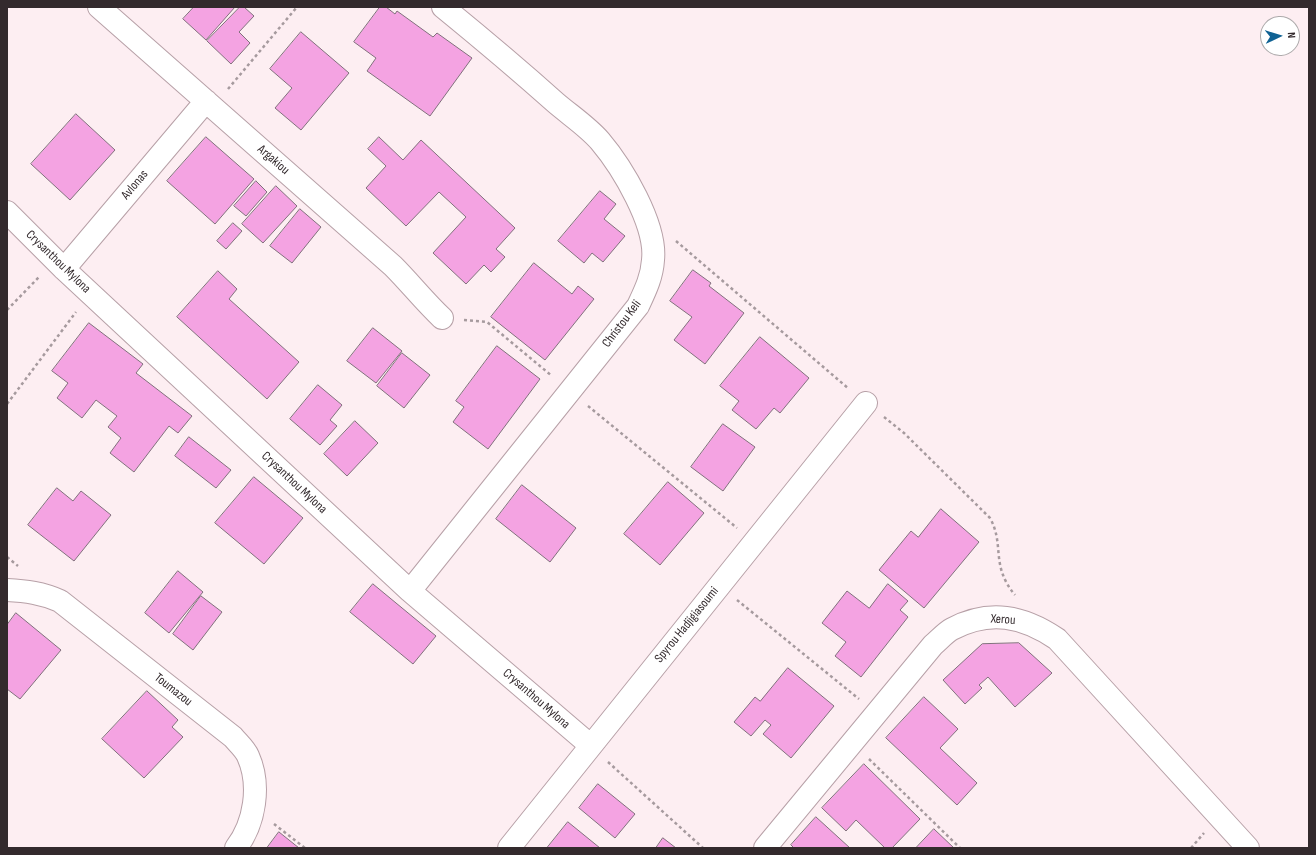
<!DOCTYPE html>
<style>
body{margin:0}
#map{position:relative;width:1316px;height:855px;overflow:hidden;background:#fdeef2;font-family:"Sofia Sans Condensed",sans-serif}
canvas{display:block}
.frame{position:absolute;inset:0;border:8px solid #332a2d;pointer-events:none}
.north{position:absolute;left:1260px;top:16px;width:40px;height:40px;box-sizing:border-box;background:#fff;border:1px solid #adaaab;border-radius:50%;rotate:86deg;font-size:11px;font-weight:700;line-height:16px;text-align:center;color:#332a2d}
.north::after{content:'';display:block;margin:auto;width:14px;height:18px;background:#106294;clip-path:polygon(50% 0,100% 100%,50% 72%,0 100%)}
</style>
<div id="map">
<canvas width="1316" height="855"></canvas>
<div class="frame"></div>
<div class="north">N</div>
</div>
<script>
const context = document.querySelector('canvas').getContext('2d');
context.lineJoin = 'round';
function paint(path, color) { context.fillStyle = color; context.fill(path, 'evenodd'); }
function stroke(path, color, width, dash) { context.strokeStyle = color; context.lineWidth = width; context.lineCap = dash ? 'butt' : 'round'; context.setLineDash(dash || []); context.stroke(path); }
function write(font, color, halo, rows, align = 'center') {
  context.font = font + ' "Sofia Sans Condensed",sans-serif'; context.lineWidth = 4; context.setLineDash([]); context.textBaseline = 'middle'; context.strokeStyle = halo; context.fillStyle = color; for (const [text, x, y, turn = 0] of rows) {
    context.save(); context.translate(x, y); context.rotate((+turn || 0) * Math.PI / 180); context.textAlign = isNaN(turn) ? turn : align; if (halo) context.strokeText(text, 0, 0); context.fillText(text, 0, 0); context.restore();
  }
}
const building = new Path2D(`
 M194,7H235L206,40L183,19Z
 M240,7H244L254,16L239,32L250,43L231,64L207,41Z
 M380,7H386L395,14L397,11L433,37L437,33L472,58L430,116L367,71L376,58L354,42Z
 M301,32L349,73L301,130L275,108L292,88L270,69Z
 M76,114L115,150L70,200L31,164Z
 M206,137L254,179L215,224L167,181Z
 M379,137L403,160L421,140L515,228L496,249L505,257L491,272L484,265L466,284L433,253L466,217L439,192L406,226L366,188L386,166L368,149Z
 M256,181L267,192L246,216L234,206Z
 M276,186L297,206L263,243L242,224Z
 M600,191L616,204L604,219L625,236L603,262L592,253L584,263L558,241Z
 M300,209L321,227L292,263L270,246Z
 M233,223L242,231L226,249L217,241Z
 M534,263L572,294L578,286L594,299L545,360L491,317Z
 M693,270L711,283L709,286L744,313L705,364L674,340L692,317L670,301Z
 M218,271L237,289L229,299L299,362L267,399L177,317Z
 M89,323L143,364L136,373L192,416L178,433L169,426L134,472L110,453L121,438L108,427L117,416L96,400L82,418L57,398L68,383L52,371Z
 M373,328L402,351L376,383L347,361Z
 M760,337L809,378L780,413L774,408L756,429L732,410L739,401L720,386Z
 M497,346L540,379L488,449L453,422L464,407L456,401Z
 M402,353L430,375L404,408L377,386Z
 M318,385L342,405L330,420L337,426L320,445L290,419Z
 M355,421L378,443L347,476L324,454Z
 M723,424L755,447L723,491L691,467Z
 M189,437L231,470L216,488L175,456Z
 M254,477L303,518L264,564L215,523Z
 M668,482L704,513L660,565L624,534Z
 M522,485L576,528L550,562L496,519Z
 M57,488L73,501L81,491L111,515L74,561L28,525Z
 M941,509L979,542L924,608L879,570L911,531L918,537Z
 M178,571L203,592L169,633L145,613Z
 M373,584L436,636L413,664L350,612Z
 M888,584L908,601L900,610L908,617L861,677L835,656L846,642L822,623L847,591L869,608Z
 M201,596L222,612L193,650L173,634Z
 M16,613L61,650L20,699L7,689V625Z
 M1019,643L1052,673L1015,707L988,677L979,685L982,688L965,704L943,680L982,644Z
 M788,668L834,706L791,758L763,734L771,725L765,720L751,736L734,722L755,697L760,701Z
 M147,691L178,720L172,727L183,737L144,778L102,739Z
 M924,697L958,729L940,748L977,783L957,805L886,738Z
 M864,764L920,819L892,848H885L856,820L846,831L822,808Z
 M598,784L635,814L615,838L579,808Z
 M816,817L850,848H794L791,845Z
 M568,822L600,848H547Z
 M934,829L954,848H916Z
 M279,832L299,848H267Z
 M663,838L676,848H656Z`);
paint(building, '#f4a3e2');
stroke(building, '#81707c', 1);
const street = new Path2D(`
 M99,7L393,266C410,283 424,301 442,318
 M7,212L64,269L410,591L590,745
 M64,269L206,101
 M7,590C26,591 42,593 60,601L233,737C238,743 245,749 248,756C261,785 255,823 236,848
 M410,591L638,306C645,291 652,277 653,260C657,225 622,167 600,141C588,127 570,115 556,103C519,70 481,38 443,7
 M509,848L866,403
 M765,848L933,645C939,640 946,632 952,629C990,609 1023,616 1057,639L1248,848`);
stroke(street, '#b7a0a7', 24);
stroke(new Path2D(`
 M228,89L297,7
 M676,241L849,389
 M7,310L39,277
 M464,320L487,322L552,376
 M7,404L76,312
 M588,406L737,528
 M884,417L904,433L990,518C1005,545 990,565 1015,595
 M7,557L18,566
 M737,600L859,699
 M869,759L960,848
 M608,762L703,848
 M274,824L305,848
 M1191,848L1204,833`), '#a69a9e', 2.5, [3, 3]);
stroke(street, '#fff', 22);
write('13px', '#332a2d', '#fff', [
 ["Argakiou",273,160,41],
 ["Avlonas",135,185,-50],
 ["Crysanthou Mylona",58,262,44],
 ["Christou Keli",622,324,-53],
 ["Crysanthou Mylona",294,483,43],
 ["Xerou",1003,620,4],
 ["Spyrou Hadjigiasoumi",687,625,-51],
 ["Toumazou",173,690,38],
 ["Crysanthou Mylona",536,699,41]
]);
</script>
